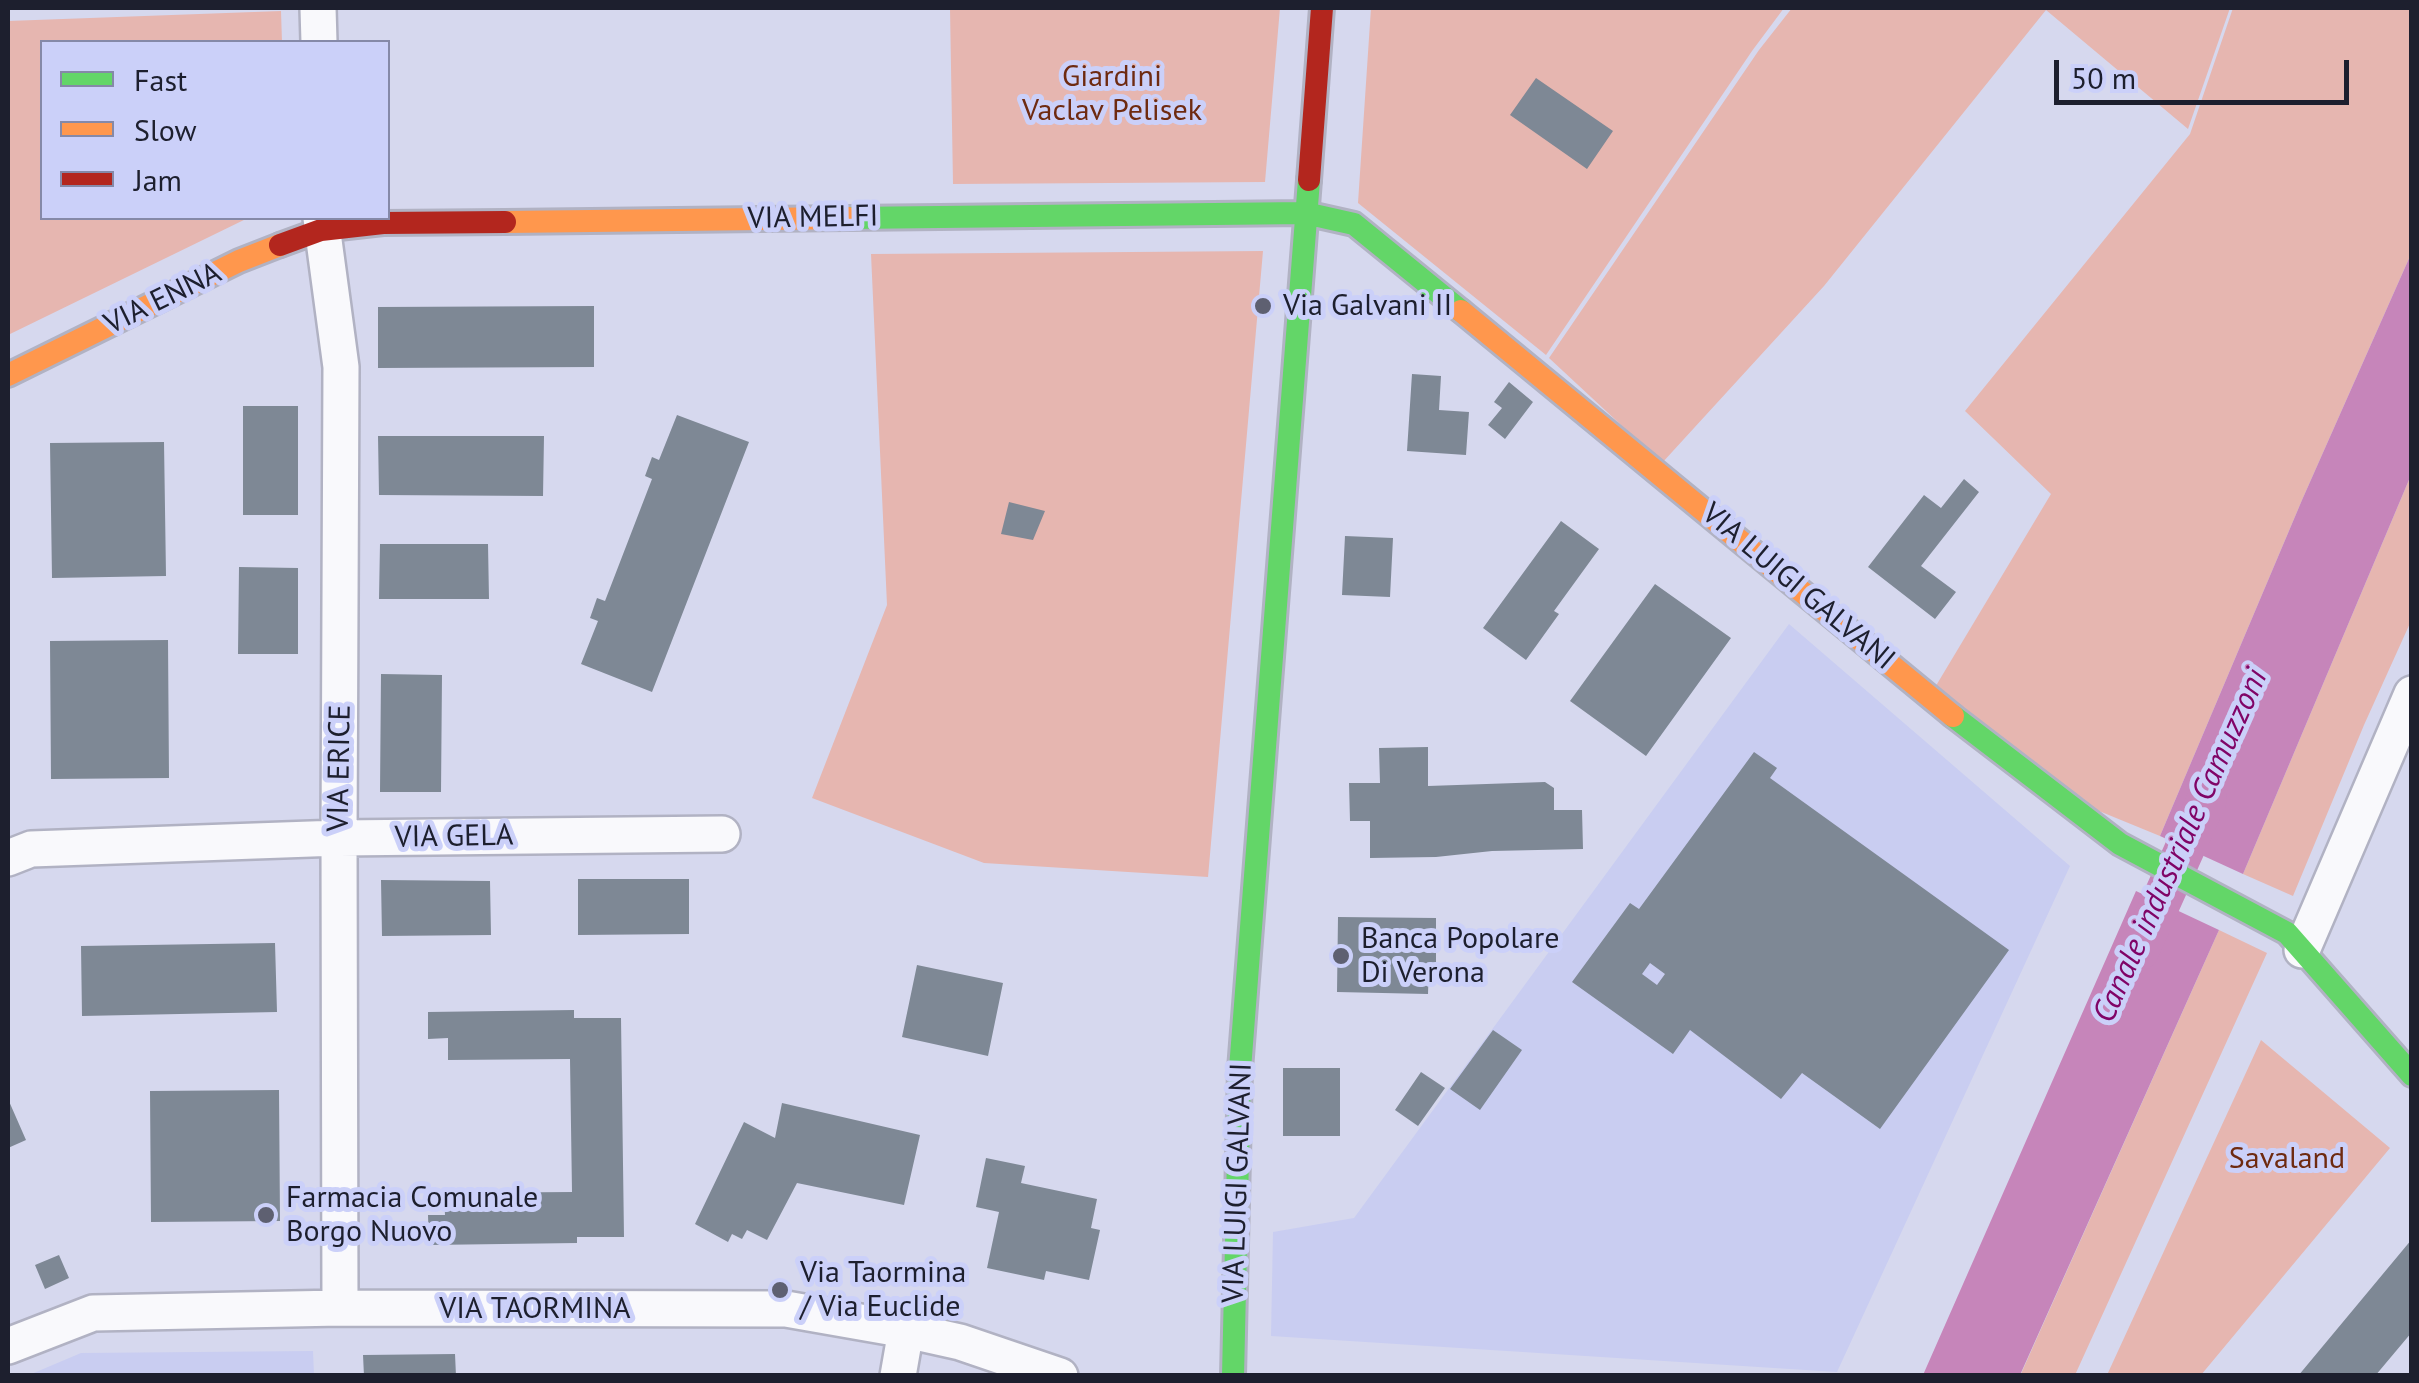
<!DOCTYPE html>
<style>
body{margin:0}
#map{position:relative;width:2419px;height:1383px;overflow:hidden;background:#d6d8ee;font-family:"PT Sans",sans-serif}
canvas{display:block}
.frame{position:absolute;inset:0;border:10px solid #1d1f2e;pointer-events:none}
.legend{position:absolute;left:40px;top:40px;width:350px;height:180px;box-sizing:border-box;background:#cbd0f9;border:2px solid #8589a8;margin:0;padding:12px 18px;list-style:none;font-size:30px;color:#1d1f2e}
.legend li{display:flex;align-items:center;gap:20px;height:50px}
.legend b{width:50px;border:2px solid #8589a8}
.scale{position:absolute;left:2054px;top:60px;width:295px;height:45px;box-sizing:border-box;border:5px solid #1d1f2e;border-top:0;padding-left:12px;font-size:30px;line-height:35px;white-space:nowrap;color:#1d1f2e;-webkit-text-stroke:8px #cbd0f9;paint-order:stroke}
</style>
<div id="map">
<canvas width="2419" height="1383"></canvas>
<div class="frame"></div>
<ul class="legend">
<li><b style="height:12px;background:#63d668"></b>Fast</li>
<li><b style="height:12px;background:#ff974d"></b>Slow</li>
<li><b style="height:12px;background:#b3261e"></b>Jam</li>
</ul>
<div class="scale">50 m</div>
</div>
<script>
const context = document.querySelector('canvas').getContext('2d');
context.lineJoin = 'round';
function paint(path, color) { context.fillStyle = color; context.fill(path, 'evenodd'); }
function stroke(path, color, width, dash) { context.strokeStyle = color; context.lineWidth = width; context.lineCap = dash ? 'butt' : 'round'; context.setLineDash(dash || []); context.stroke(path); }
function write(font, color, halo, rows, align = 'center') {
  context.font = font + ' "PT Sans",sans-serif'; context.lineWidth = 10; context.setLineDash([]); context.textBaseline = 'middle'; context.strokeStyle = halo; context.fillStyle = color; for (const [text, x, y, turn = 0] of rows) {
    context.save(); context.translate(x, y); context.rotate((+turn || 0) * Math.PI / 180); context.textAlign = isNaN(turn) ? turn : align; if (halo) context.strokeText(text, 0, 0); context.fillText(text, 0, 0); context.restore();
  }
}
paint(new Path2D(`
 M1789,624L2070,866L1837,1372L1271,1336L1273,1232L1354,1218Z
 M313,1351L314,1375H29L81,1353Z`), '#c9cdf1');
paint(new Path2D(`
 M950,8H1280L1265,182L953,184Z
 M1371,8H1784L1752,51L1546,355L1358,203Z
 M1792,8H2230L2188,129L2046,10L1824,286L1662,463L1549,358L1759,50Z
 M2233,8H2411V254L2302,500L2160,836L2099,811L1931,694L2051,494L1965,411L2190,134Z
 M281,11L282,42H42V218H248L8,335V21Z
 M1263,251L1208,877L984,863L812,798L887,605L871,254Z
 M2411,475V621L2364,725L2293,896L2243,874Z
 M2219,930L2267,953L2075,1375L2020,1376Z
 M2261,1040L2390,1148L2201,1375H2107Z`), '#e6b6b0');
paint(new Path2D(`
 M2411,254V475L2243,874L2160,836L2302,500Z
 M2136,891L2219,930L2020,1375H1923Z`), '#c685ba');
stroke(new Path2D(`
 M2139,951L2207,799`), '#c685ba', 40);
paint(new Path2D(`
 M1536,78L1613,131L1587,169L1510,115Z
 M594,306V367L378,368V307Z
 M1412,374L1441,376L1439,410L1469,412L1466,455L1407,451Z
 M1509,382L1533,402L1505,439L1488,425L1502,408L1494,402Z
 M243,406H298V515H243Z
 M677,415L749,442L652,692L581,664L598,621L590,618L597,598L605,601L652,479L645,476L652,457L659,460Z
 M378,436H544L543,496L379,495Z
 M164,442L166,576L52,578L50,443Z
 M1964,479L1979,492L1921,566L1956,592L1935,619L1868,567L1924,495L1941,508Z
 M1009,502L1045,511L1033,540L1001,534Z
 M1561,521L1599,549L1554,611L1559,614L1526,660L1483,628Z
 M1345,536L1393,538L1390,597L1342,595Z
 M380,544H488L489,599H379Z
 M239,567L298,568V654H238Z
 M1655,584L1731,638L1646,756L1570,701Z
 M168,640L169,778L51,779L50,641Z
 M381,674L442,675L441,792H380Z
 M1428,747V786L1545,782L1554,788V810H1582L1583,849L1492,851L1436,857L1370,858V821H1350L1349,783H1380L1379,748Z
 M1754,752L1777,768L1770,778L2009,950L1880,1129L1802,1073L1781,1099L1690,1030L1673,1054L1572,982L1630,903L1639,909ZM1650,963L1665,974L1657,985L1642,974Z
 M578,879H689V934L578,935Z
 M381,880L490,881L491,935L382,936Z
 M1338,917L1436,918V963H1429L1428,994L1337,992Z
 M275,943L277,1012L82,1016L81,946Z
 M917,965L1003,983L988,1056L902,1037Z
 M574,1010V1018H621L624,1237H577V1243L429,1245L428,1215H445L444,1193L572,1192L570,1059L448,1060V1038L428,1039V1012Z
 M1493,1030L1522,1050L1480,1110L1450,1089Z
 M1283,1068H1340V1136H1283Z
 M1421,1072L1445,1088L1418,1126L1395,1110Z
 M279,1090L280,1221L151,1222L150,1091Z
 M8,1099L26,1140L8,1148Z
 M782,1103L920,1135L904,1205L797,1183L767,1240L747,1230L742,1239L732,1234L728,1242L695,1224L744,1122L775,1138Z
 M986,1158L1025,1166L1021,1183L1097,1199L1091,1228L1100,1230L1089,1280L1046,1271L1044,1280L987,1268L999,1212L976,1207Z
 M2412,1239V1332L2375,1376H2298Z
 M59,1255L69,1278L45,1289L35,1265Z
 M455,1354L456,1376H364L363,1355Z`), '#7e8895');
const street = new Path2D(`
 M318,8L319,42
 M321,218L341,367L339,838L340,1308
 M8,858L31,849L339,838L722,834
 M2302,950L2412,694
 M8,1346L93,1313L340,1308L786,1309L906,1330L960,1342L1060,1376
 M898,1376L906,1330`);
const fast = new Path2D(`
 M848,218L1305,213L1354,224L1461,311
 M1953,716L2120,844L2287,933L2412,1075
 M1233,1376L1240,1069L1309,180`);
const slow = new Path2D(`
 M505,222L848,218
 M1461,311L1953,716
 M8,375L239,261L280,245`);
const jam = new Path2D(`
 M1309,180L1322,8
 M280,245L321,230L383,223L505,222`);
stroke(street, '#b1b2c3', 40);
stroke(fast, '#b1b2c3', 28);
stroke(slow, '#b1b2c3', 28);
stroke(jam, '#b1b2c3', 28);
stroke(street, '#f9f9fc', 35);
stroke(fast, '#63d668', 22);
stroke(slow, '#ff974d', 22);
stroke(jam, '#b3261e', 22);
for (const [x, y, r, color] of [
 [1263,306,10,"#5e6071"],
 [1341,956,10,"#5e6071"],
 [266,1215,10,"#5e6071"],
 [780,1290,10,"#5e6071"]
]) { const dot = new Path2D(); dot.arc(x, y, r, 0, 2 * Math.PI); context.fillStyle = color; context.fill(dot); stroke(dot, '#cbd0f9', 4); }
write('30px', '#6e2a10', '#cbd0f9', [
 ["Giardini",1112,77],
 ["Vaclav Pelisek",1112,111],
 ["Savaland",2287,1159]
]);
write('30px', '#1d1f2e', '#cbd0f9', [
 ["VIA MELFI",813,218,-1],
 ["VIA ENNA",163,299,-26],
 ["VIA LUIGI GALVANI",1798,587,40],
 ["VIA ERICE",340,768,-89],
 ["VIA GELA",454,837,-1],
 ["VIA LUIGI GALVANI",1238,1183,-88],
 ["VIA TAORMINA",535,1309]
]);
write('30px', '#1d1f2e', '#cbd0f9', [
 ["Via Galvani II",1283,306],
 ["Banca Popolare",1361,939],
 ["Di Verona",1361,973],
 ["Farmacia Comunale",286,1198],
 ["Borgo Nuovo",286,1232],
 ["Via Taormina",800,1273],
 ["/ Via Euclide",800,1307]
], 'left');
write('italic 32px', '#800467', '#cbd0f9', [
 ["Canale industriale Camuzzoni",2181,846,-66]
]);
</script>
